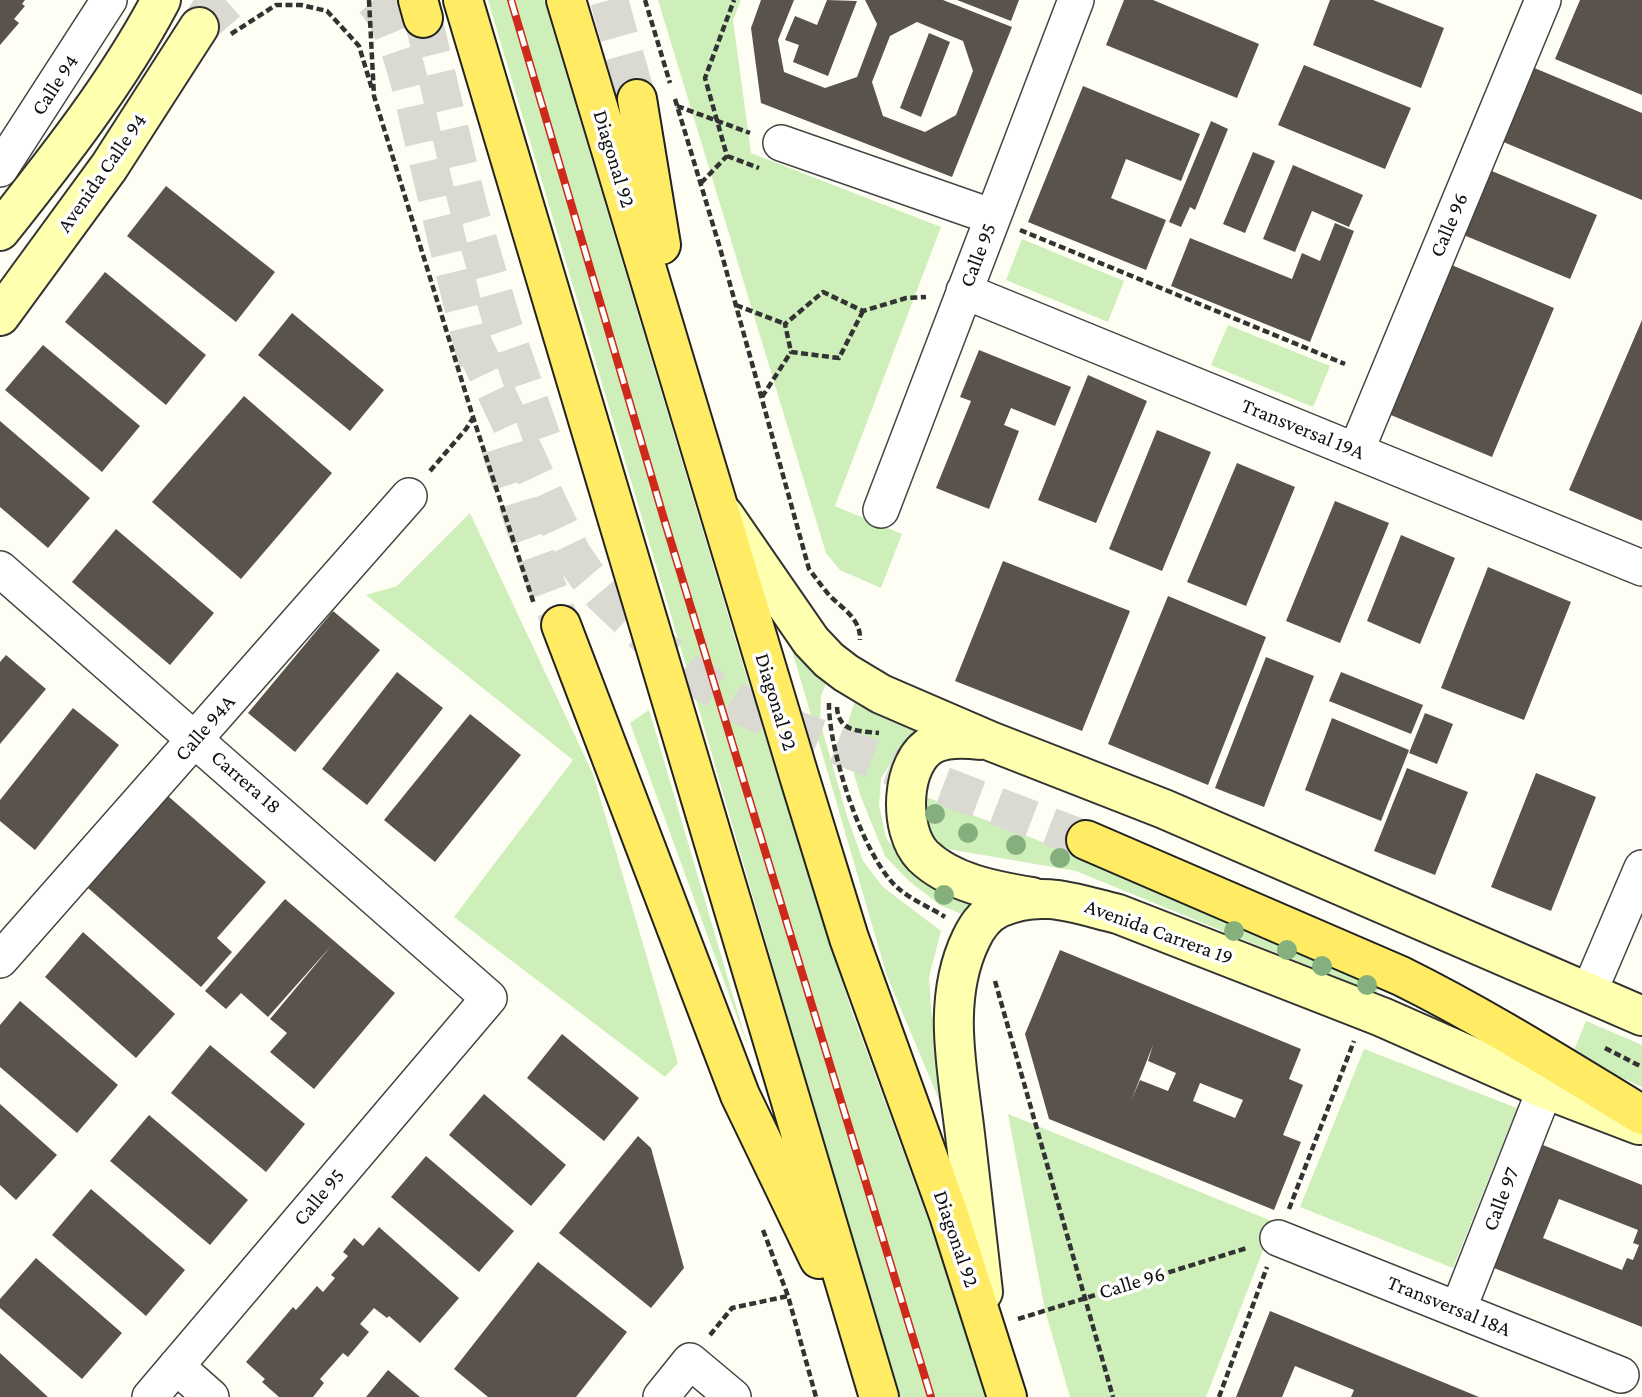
<!DOCTYPE html>
<style>
body{margin:0}
canvas{display:block;background:#fffef4}
</style>
<canvas width="1642" height="1397"></canvas>
<script>
const context = document.querySelector('canvas').getContext('2d');
context.lineJoin = 'round';
function paint(path, color) { context.fillStyle = color; context.fill(path, 'evenodd'); }
function stroke(path, color, width, dash) { context.strokeStyle = color; context.lineWidth = width; context.lineCap = dash ? 'butt' : 'round'; context.setLineDash(dash || []); context.stroke(path); }
function write(font, color, halo, rows, align = 'center') {
  context.font = font + ' "Crimson Pro",serif'; context.lineWidth = 7; context.setLineDash([]); context.textBaseline = 'middle'; context.strokeStyle = halo; context.fillStyle = color; for (const [text, x, y, turn = 0] of rows) {
    context.save(); context.translate(x, y); context.rotate((+turn || 0) * Math.PI / 180); context.textAlign = isNaN(turn) ? turn : align; if (halo) context.strokeText(text, 0, 0); context.fillText(text, 0, 0); context.restore();
  }
}
paint(new Path2D(`
 M488,0H544L745,672L850,1006L950,1280L988,1397H897L700,713Z
 M658,0H741L733,20L751,153L941,227L835,506L902,534L881,588L840,570L826,553Z
 M1022,239L1124,281L1108,322L1006,280Z
 M1228,325L1330,366L1313,407L1211,365Z
 M470,513L593,774L678,1063L665,1077L454,917L573,760L366,595L397,586Z
 M780,609L827,681L821,696L820,722L847,816L863,861L883,887L941,931L929,977L931,1008L951,1128L887,976Z
 M856,697L926,724L899,751L881,778L879,805L886,838L909,867L974,904L966,916L940,905L909,881L885,856L861,797L850,761L847,726Z
 M649,710L748,1047L630,723Z
 M921,795L1081,857L1382,983L1376,994L1076,871L942,848L928,837Z
 M1586,1021L1642,1045V1087L1572,1055Z
 M1364,1049L1517,1108L1453,1268L1300,1207Z
 M1008,1114L1274,1222L1206,1397H1070L1045,1310Z`), '#ceeeba');
paint(new Path2D(`
 M0,0H25L22,4L25,6L14,19L19,23L0,45Z
 M761,0H794L778,40L784,72L825,88L857,77L877,24L865,0H943L1012,27L952,177L761,103L751,28ZM917,22L963,41L973,71L956,115L925,132L883,116L872,82L890,36Z
 M827,0L857,1L828,76L793,62L799,45L785,40L795,16L817,25Z
 M957,0H1019L1011,21Z
 M1124,0H1153L1259,44L1237,98L1106,45Z
 M1330,0H1373L1444,28L1421,88L1313,45Z
 M1580,0H1642V95L1555,59Z
 M929,33L950,42L921,117L900,108Z
 M1304,65L1411,108L1385,169L1278,125Z
 M1532,67L1642,113V200L1501,141Z
 M1083,86L1200,134L1181,181L1126,159L1111,198L1166,220L1146,270L1028,222Z
 M1211,121L1228,129L1195,210L1190,207L1181,227L1169,222Z
 M1253,152L1275,161L1245,233L1223,224Z
 M1475,164L1597,215L1570,279L1449,229Z
 M1293,165L1363,195L1349,227L1312,211L1295,252L1263,239Z
 M166,186L275,272L236,322L127,236Z
 M1335,223L1354,231L1310,342L1171,286L1190,238L1292,279L1302,253L1320,261Z
 M1435,258L1554,308L1492,457L1374,408Z
 M105,272L206,355L166,405L65,322Z
 M292,313L384,390L350,431L258,355Z
 M1642,320V521L1569,490Z
 M43,345L140,426L102,472L5,390Z
 M979,350L1071,387L1055,426L1011,408L1004,425L1019,431L989,509L936,488L971,401L960,397Z
 M1088,375L1147,401L1096,523L1038,500Z
 M244,396L332,473L241,579L152,502Z
 M0,421L90,498L48,548L0,507Z
 M1157,430L1211,452L1162,571L1109,549Z
 M1237,463L1295,487L1246,606L1187,582Z
 M1335,501L1389,523L1340,643L1286,621Z
 M116,529L214,613L170,665L72,582Z
 M1401,535L1455,558L1420,644L1367,621Z
 M1003,561L1130,611L1082,731L955,681Z
 M1488,567L1571,602L1524,720L1441,688Z
 M1168,596L1266,637L1208,785L1108,744Z
 M333,611L380,650L295,752L248,713Z
 M6,655L46,689L0,744V662Z
 M1266,657L1314,676L1264,807L1215,788Z
 M397,672L443,708L367,805L322,769Z
 M1341,672L1423,705L1411,734L1329,701Z
 M73,708L119,745L35,850L0,821V800Z
 M1425,713L1453,724L1437,764L1409,753Z
 M470,714L521,755L435,862L384,820Z
 M1332,718L1409,750L1381,821L1305,790Z
 M1407,768L1468,792L1435,875L1374,851Z
 M1536,773L1596,797L1551,911L1491,887Z
 M168,796L266,882L217,938L232,952L201,987L88,888Z
 M285,899L395,993L314,1089L270,1052L287,1033L270,1019L332,945L268,1017L241,993L226,1009L205,991Z
 M83,932L175,1014L136,1058L45,977Z
 M1060,950L1301,1049L1289,1079L1303,1085L1283,1135L1301,1142L1274,1210L1049,1119L1025,1034ZM1153,1045L1148,1061L1176,1073L1168,1091L1140,1080L1131,1101ZM1200,1083L1243,1100L1235,1118L1193,1101Z
 M20,1001L118,1085L77,1133L0,1067V1025Z
 M562,1034L639,1098L604,1141L527,1078Z
 M210,1045L305,1124L266,1172L171,1093Z
 M484,1094L566,1165L531,1206L449,1135Z
 M0,1104L57,1155L16,1200L0,1185Z
 M149,1115L248,1200L210,1245L110,1161Z
 M638,1136L651,1148L684,1268L651,1308L559,1233Z
 M1543,1145L1642,1185V1327L1494,1268ZM1559,1199L1638,1230L1633,1243L1639,1245L1633,1260L1627,1258L1622,1270L1543,1238Z
 M426,1156L514,1231L479,1272L391,1197Z
 M91,1189L185,1270L146,1316L52,1235Z
 M379,1227L459,1298L420,1343L389,1316L387,1318L374,1308L360,1324L369,1332L348,1357L343,1353L320,1379L324,1383L313,1397H279L262,1382L265,1379L246,1362L293,1307L296,1310L317,1286L323,1292L335,1278L331,1275L348,1256L343,1252L354,1238L363,1246Z
 M36,1258L122,1333L82,1379L0,1308V1299Z
 M538,1262L627,1332L576,1397H488L454,1369Z
 M1270,1311L1479,1397H1351L1354,1390L1295,1366L1282,1397H1236Z
 M0,1353L48,1397H0Z
 M388,1370L420,1397H366Z`), '#5a534c');
stroke(new Path2D(`
 M199,27L216,0`), '#dbdad2', 38, [38, 19]);
stroke(new Path2D(`
 M374,0C403,33 416,112 427,156C443,225 460,294 477,363
 M609,0L637,99
 M423,18L468,206L504,329L543,441
 M199,27L230,0
 M471,339L572,554L587,576L603,595L644,634L691,675L744,707L789,727L1086,840
 M500,448L524,524L561,625`), '#dbdad2', 38, [38, 19]);
const minor = new Path2D(`
 M781,143L993,217
 M0,169L109,0
 M964,291L1642,568
 M1356,451L1543,0
 M881,510L1076,0
 M0,569L489,998L150,1397
 M0,960L409,496
 M1589,992L1642,868
 M1278,1238L1621,1375
 M1458,1310L1545,1089
 M176,1366L211,1397
 M661,1397L690,1361L733,1397`);
const secondary = new Path2D(`
 M0,231C58,158 118,82 161,0
 M0,316L109,167L199,27
 M724,515L811,641L829,660L846,673L881,694L990,741L1164,809L1642,1016
 M980,740C964,738 948,737 933,744C900,761 898,831 923,856C951,883 995,891 1032,897
 M983,1292C977,1242 972,1193 966,1143C959,1076 940,1003 971,939C977,926 986,914 999,908C1042,889 1076,904 1118,914L1382,1017L1545,1089L1639,1125`);
const primary = new Path2D(`
 M418,0L423,18
 M463,0L879,1397
 M566,0L800,779L849,938L949,1215L1007,1397
 M637,99L661,245
 M561,625L740,1095L819,1259
 M1086,840L1401,976C1484,1017 1563,1067 1642,1115`);
stroke(minor, '#444', 38);
stroke(secondary, '#333', 42);
stroke(primary, '#222', 42);
stroke(new Path2D(`
 M369,0L374,96L473,417L534,604
 M645,0L670,83
 M231,34L276,5H301L327,11L359,46L372,89
 M675,99L720,248L809,569C816,578 822,587 830,596C843,609 861,619 860,640
 M677,106L750,133
 M727,156L759,168
 M701,183L727,156L705,78L734,0
 M1020,230L1345,364
 M736,305L785,324
 M863,311L839,358L791,352L785,324L823,292L863,311L906,298L926,297
 M762,397L791,352
 M430,471L466,429L473,418
 M829,703C828,748 863,859 899,889C912,900 931,908 945,917
 M837,707C838,732 859,731 879,733
 M995,981L1113,1397
 M1605,1048L1642,1067
 M1289,1209L1354,1041
 M763,1230L788,1296L816,1397
 M1018,1319L1247,1248
 M710,1335L732,1308L788,1296
 M1219,1397L1267,1267`), '#333', 4.5, [7, 3.5]);
stroke(minor, '#fff', 35);
stroke(secondary, '#feffaf', 38);
stroke(primary, '#ffec64', 38);
const rail = new Path2D(`
 M511,0L664,519L931,1397`);
stroke(rail, '#cd2a1c', 8);
stroke(rail, '#fff', 5, [16]);
context.fillStyle = '#85af7c';
for (const [x, y] of [
 [935,814],
 [968,833],
 [1016,845],
 [1060,858],
 [944,895],
 [1234,931],
 [1287,950],
 [1322,966],
 [1367,985]
]) { context.beginPath(); context.arc(x, y, 10, 0, 2 * Math.PI); context.fill(); }
write('21px', '#111', '#fff', [
 ["Calle 94",55,85,-57],
 ["Diagonal 92",614,159,73],
 ["Avenida Calle 94",102,173,-55],
 ["Calle 96",1449,225,-67],
 ["Calle 95",978,255,-69],
 ["Transversal 19A",1303,429,22],
 ["Diagonal 92",776,702,73],
 ["Calle 94A",205,728,-49],
 ["Carrera 18",246,782,41],
 ["Avenida Carrera 19",1159,932,20],
 ["Calle 95",319,1197,-50],
 ["Calle 97",1501,1199,-69],
 ["Diagonal 92",956,1239,71],
 ["Calle 96",1132,1283,-17],
 ["Transversal 18A",1449,1306,22]
]);
</script>
